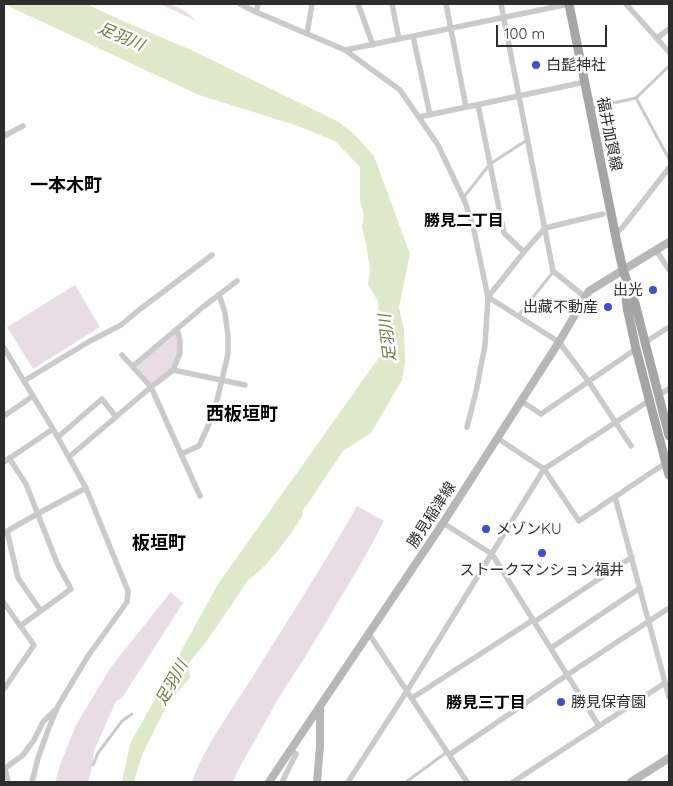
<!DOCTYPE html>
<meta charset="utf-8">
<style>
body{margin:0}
#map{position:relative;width:673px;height:786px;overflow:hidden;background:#fff;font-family:Quicksand,sans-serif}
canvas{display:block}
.frame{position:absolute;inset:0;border:5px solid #2d2d2d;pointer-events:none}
.scale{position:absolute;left:496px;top:25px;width:111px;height:22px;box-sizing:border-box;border:2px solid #2d2d2d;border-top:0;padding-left:6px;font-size:15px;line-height:18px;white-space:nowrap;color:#2d2d2d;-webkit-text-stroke:4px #fff;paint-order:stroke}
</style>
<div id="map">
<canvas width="673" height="786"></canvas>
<div class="frame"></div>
<div class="scale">100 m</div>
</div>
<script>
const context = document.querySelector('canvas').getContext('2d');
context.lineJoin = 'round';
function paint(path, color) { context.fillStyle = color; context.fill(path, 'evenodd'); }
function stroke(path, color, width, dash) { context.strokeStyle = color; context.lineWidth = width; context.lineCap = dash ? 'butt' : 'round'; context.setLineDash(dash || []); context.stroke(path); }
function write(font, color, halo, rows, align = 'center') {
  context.font = font + ' Quicksand,"Noto Sans JP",sans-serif'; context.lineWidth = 5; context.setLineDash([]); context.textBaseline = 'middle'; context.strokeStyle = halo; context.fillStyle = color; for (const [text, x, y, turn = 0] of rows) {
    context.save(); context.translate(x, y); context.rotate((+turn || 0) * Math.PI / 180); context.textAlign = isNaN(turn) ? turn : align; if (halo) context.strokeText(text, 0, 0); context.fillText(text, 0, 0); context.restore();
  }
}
paint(new Path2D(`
 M160,4C178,4 183,10 197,21Z
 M75,285L100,327L33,369L7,327Z
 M175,333L179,339V351L172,369L150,384L136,366Z
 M357,506L384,521L366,555L307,654L281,694L237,772L233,782H192C204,746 233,709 253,676C288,620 324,564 357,506Z
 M171,592L183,603L122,698L116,701L94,751L92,768L88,782H55L61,762L76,725L111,667Z`), '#eadce4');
paint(new Path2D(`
 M4,4H87L114,17L191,50L339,122L354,134L374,156L410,254L399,307L404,330L405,361L402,380L371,433L343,451L307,505L266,550L241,591L206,642L188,664L190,678L168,703L142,755L134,782H122L130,744L218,584L380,356L378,301L368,285L370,270L366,243L362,227L364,216L360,201V167L335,141L295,125L199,95Z`), '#dee9c9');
stroke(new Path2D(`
 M246,573L262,559L285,530L296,513`), '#dee9c9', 14);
stroke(new Path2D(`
 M636,98L669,159
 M591,108L636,98L669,66
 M463,198L490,164L527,140
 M518,316L553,272
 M93,765L98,753L122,721L132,714
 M406,782L447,752`), '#cacaca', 3);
stroke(new Path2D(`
 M240,4L256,12L345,50L400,90L438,145L465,202L473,226L488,297L485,345L476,392L467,427
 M358,4L373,45
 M392,4L399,39
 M446,4L466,107
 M501,4L553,271L585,297
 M626,4L669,52
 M256,12L258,4
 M307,34L312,4
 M413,36L430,115
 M657,38L669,29
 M345,50L569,4
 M478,105L504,233L524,252
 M419,117L585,82
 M4,136L23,126
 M615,234L622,228L669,168
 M656,250L669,270
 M488,297L559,342L589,382L631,446
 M488,297L524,252L545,228L603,214
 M644,343L669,327
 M4,348L53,429L86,488L128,591L127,602L88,656L58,706L48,730L38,758L32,782
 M122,355L151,387L200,496
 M133,366L203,307L237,281
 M173,370L245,385
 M24,381L90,341L121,325L139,310L212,255
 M658,395L669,389
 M521,401L541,414L636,349
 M4,416L33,396
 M58,437L102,399L116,417
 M497,438L544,469L579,521L667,462
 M181,454L199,446L214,413L228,354V336L225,313L219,294
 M69,457L151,387L173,370L180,353V340L177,329
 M9,458L26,484L57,563L71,589L20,626
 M4,462L53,429
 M615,497L669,697
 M443,523L492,554L599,726
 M7,531L18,578L41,611
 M4,533L37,514L86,488
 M4,603L34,645L4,689
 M534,622L632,557
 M369,634L467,782
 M551,648L640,588
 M412,698L533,620
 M449,755L567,675L669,608
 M4,769L23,755L34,740L43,722L54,711
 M5,769L8,782
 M282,782L296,754L291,750
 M348,782L407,691L544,469L650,400
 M513,782L665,683`), '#cacaca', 5.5);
stroke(new Path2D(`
 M269,782L443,523L559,342L589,291L669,242
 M317,782L320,746V706
 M631,782L669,758`), '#b7b7b7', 8);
stroke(new Path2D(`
 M569,4L617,243L623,270L635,303L669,436
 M625,285L627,307L636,349L669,475`), '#a5a5a5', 9);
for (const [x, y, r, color] of [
 [536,65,5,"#3b4ed9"],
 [653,290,5,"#3b4ed9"],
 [608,307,5,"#3b4ed9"],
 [486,529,5,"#3b4ed9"],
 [542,553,5,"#3b4ed9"],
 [561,702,5,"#3b4ed9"]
]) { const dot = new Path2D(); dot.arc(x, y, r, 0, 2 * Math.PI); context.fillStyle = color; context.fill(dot); stroke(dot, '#fff', 2); }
write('15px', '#2d2d2d', '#fff', [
 ["白髭神社",546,65],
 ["出光",643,290,"right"],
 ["出藏不動産",598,307,"right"],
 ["メゾンKU",496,529],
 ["ストークマンション福井",542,570,"center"],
 ["勝見保育園",571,702]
], 'left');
write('15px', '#2d2d2d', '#fff', [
 ["福井加賀線",609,134,79],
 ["勝見稲津線",432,515,-57]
]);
write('italic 16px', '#677e3c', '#fff', [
 ["足羽川",121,37,23],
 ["足羽川",388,338,-97],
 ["足羽川",172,683,-61]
]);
write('bold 16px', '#000', '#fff', [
 ["勝見二丁目",464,221],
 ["勝見三丁目",486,703]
]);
write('bold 18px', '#000', '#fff', [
 ["一本木町",66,186],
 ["西板垣町",242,415],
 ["板垣町",159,544]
]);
</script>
